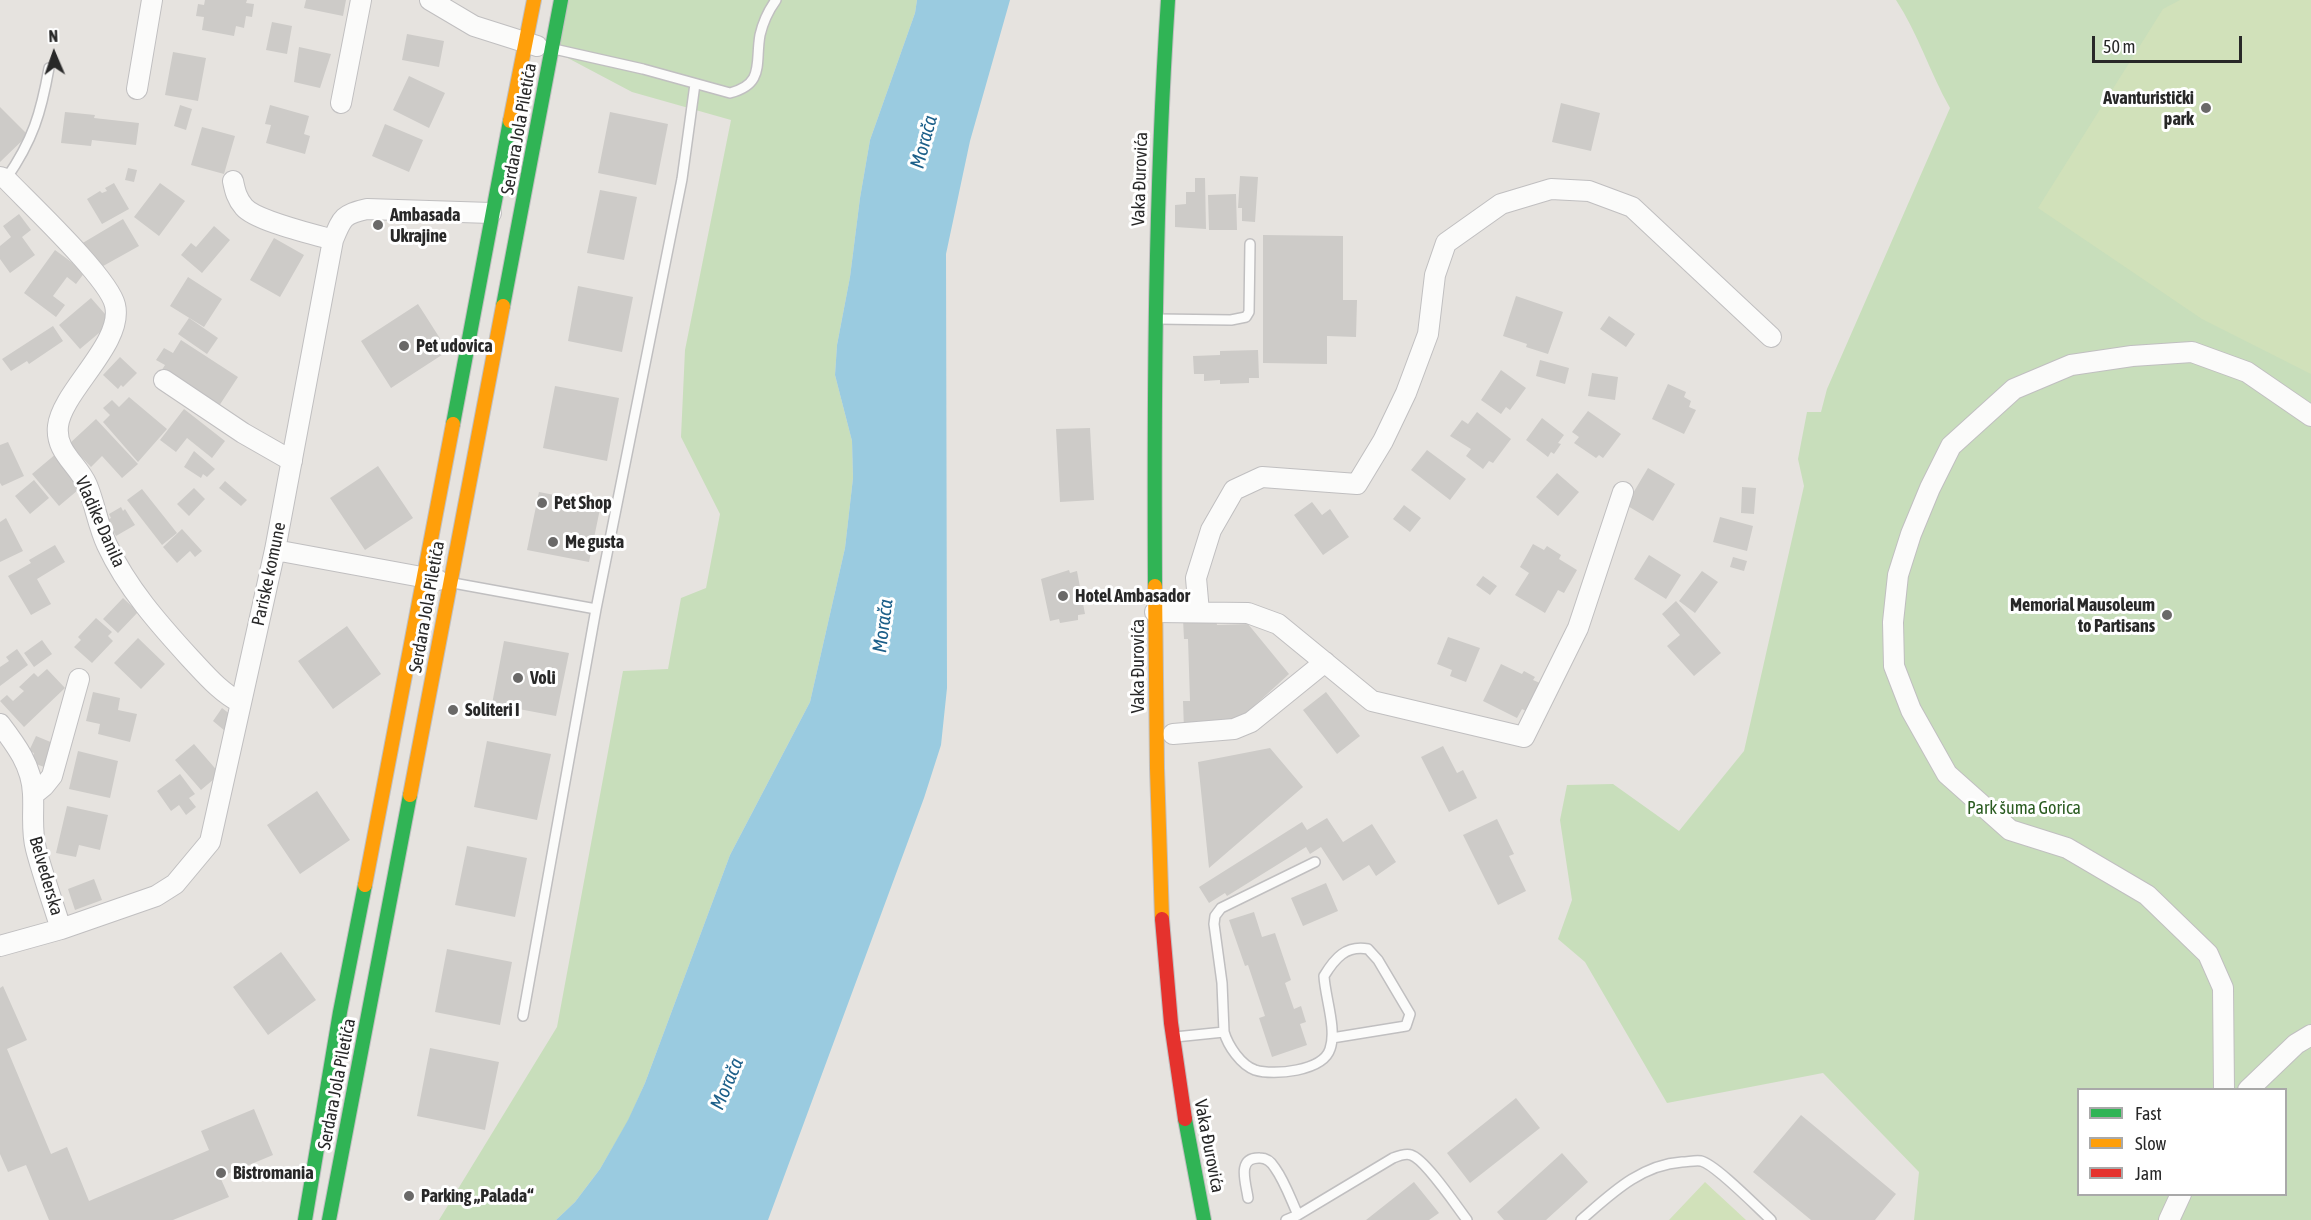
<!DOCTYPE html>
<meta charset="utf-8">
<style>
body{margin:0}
#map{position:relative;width:2311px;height:1220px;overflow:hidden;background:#e6e3df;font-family:"Asap Condensed",sans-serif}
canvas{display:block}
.legend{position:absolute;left:2077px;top:1088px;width:210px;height:108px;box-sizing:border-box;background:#fff;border:2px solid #a9a9a9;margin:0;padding:8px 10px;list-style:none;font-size:18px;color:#282828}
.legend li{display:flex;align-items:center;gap:12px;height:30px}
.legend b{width:30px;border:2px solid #a9a9a9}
.north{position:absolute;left:24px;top:24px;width:60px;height:60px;-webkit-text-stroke:4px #fff;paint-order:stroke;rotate:358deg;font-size:16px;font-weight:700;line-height:24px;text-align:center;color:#282828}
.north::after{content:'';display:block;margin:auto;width:21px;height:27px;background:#282828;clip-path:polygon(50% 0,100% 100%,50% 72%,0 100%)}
.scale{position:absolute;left:2092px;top:36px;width:150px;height:27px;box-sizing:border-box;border:3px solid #282828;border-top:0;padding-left:8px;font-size:18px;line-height:21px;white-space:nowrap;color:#282828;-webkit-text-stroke:4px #fff;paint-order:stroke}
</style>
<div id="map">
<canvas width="2311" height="1220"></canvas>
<ul class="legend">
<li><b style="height:8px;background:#30b455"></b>Fast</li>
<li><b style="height:8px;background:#ff9f0a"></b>Slow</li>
<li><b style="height:8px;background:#e5322d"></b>Jam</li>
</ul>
<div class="north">N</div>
<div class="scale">50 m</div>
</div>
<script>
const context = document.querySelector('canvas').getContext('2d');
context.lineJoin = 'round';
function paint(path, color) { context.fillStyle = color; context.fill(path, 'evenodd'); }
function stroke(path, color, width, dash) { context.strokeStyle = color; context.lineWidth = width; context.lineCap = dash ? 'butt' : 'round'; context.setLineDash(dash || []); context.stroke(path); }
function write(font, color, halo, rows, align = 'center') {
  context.font = font + ' "Asap Condensed",sans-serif'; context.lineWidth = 6; context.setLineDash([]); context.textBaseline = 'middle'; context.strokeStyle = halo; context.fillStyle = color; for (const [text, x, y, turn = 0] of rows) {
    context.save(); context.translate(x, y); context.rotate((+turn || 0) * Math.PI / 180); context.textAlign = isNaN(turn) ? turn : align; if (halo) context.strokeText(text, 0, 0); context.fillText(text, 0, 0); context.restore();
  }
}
paint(new Path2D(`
 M558,0H917L915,13L870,140L860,198L850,277L837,345L835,375L852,441L853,478L845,548L810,702L730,855L645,1083L628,1121L600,1169L575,1202L556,1220H439L557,1027L623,671L668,669L681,598L706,588L720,514L681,437L685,350L731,120L632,92L547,47Z
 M1896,0H2311V1220H1914L1919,1172L1823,1073L1667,1103L1585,962L1558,939L1572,900L1560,820L1567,785L1613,784L1679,831L1744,751L1804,486L1798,459L1807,412H1821L1827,389L1950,108C1930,73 1918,33 1896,0ZM2078,1090H2286V1194H2078Z`), '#c8debb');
paint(new Path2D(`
 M2180,0H2311V374L2202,319L2038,208L2163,9Z
 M1705,1182L1746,1220H1669Z`), '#d1e1ba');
paint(new Path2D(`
 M917,0H1010L970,141L946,254L947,688L941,745L924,798L768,1220H556L575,1202L600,1169L628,1120L645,1083L730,855L810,702L845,548L853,478L852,441L835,375L837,345L850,277L860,198L870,140L915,13Z`), '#9acbe0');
paint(new Path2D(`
 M205,0H247L246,3L254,4L252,17L246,16L244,28L236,26L234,36L202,30L204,17L196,16L198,4L204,5Z
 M306,0H346L343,16L304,8Z
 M272,22L292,26L287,54L266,50Z
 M407,34L444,41L439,67L402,60Z
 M299,47L331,54L320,88L294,82Z
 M173,52L206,58L198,101L165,95Z
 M409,76L445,93L429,128L393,110Z
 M1561,103L1600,113L1591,151L1552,142Z
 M180,105L192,109L186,130L174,126Z
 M270,105L309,116L304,134L310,136L305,154L266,143L271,125L265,124Z
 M0,107L28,135L0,162Z
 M65,112L95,115L94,118L139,123L136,145L92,140L91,146L61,143Z
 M610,112L668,124L656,185L598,173Z
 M385,124L423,140L409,172L372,156Z
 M202,127L235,136L224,174L191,165Z
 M128,168L137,170L134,182L125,180Z
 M1240,176L1258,177L1255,222L1242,221V208H1238Z
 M1195,178H1205L1206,229L1175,227V205L1186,204V192H1195Z
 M114,183L129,209L102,224L87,199L100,191L102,193L107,191L105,188Z
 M160,183L185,201L159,236L134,217Z
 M600,190L637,197L624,260L587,253Z
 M1236,194L1237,230H1209L1208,195Z
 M19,214L31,230L22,237L35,255L10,273L0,259V246L11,237L3,226Z
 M123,219L139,246L96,270L81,244Z
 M214,226L230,240L202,273L181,255L191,243L196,247Z
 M1263,235L1343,236V300H1357L1356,337L1327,336V364L1263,363Z
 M274,238L304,255L280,297L250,280Z
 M55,250L85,272L76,284L67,277L53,296L65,305L56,317L24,293Z
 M188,277L222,299L204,327L170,306Z
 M578,286L633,297L622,352L568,341Z
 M1516,296L1563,312L1548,354L1526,347L1527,344L1503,336Z
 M91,298L112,322L80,349L59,325Z
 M418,304L448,351L391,388L361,341Z
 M1609,316L1635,334L1626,347L1600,329Z
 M189,318L218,338L207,354L178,334Z
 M53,326L63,341L29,364L27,361L11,371L2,359Z
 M181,340L238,377L215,412L158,376L165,365L156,360L164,348L173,353Z
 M1258,350L1259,378H1249V383L1220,384V380L1204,381V374H1194L1193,356L1220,355V351Z
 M120,357L137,373L123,387L121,385L118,389L103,375Z
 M1540,360L1569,368L1565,384L1536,376Z
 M1501,370L1526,388L1510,410L1506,407L1501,414L1481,400Z
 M1592,373L1618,377L1615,400L1588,396Z
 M1668,384L1686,392L1684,397L1691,401L1689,407L1696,410L1684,434L1652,419Z
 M555,386L619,398L607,461L543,448Z
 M129,397L167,429L138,462L103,422L110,415L103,408L112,400L119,407Z
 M184,409L225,441L212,458L187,438L176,452L160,440Z
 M1588,411L1621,434L1603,458L1599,455L1596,458L1574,443L1579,437L1572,432Z
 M1477,412L1511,439L1493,463L1489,461L1483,469L1466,456L1471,449L1450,436L1462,420L1468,424Z
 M1542,418L1564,435L1558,443L1561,444L1554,454L1551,452L1548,457L1526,440Z
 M96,419L138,464L122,478L102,456L91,467L69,444Z
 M1090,428L1094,500L1060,502L1056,429Z
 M8,442L24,476L2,486L0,483V445Z
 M1427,450L1466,479L1450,500L1411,470Z
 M194,451L215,469L207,477L203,474L201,478L184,467Z
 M57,453L84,485L59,506L32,474Z
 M378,466L413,518L365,550L330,498Z
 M1648,468L1675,484L1653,521L1626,505Z
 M1557,473L1579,492L1558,516L1536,497Z
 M34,480L49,498L30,514L15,496Z
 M225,481L247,500L241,506L219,488Z
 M1742,487L1756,488L1754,514L1741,513Z
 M194,488L205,499L189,516L177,504Z
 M142,489L177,533L162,545L127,500Z
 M539,492L601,504L589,562L527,550Z
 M1312,502L1322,515L1330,509L1349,537L1323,555L1294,515Z
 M1404,505L1421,518L1410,532L1393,519Z
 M121,507L123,511L125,509L135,525L116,536L107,520L111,518L109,514Z
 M1720,517L1753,526L1747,551L1713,542Z
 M6,518L23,551L0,562V522Z
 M182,529L202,551L195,557L190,551L177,563L163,547Z
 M1533,544L1544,550L1547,546L1561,555L1559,559L1577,570L1564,593L1558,590L1545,613L1515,595L1529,573L1520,567Z
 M55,545L65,562L37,579L51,604L31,615L8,576L31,563L29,560Z
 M1649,555L1681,575L1666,599L1634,579Z
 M1733,557L1747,561L1744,571L1730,567Z
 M1069,570L1070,573L1077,571L1085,614L1078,615V620L1060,623L1059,619L1050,621L1041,579Z
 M1702,571L1718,582L1695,613L1679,601Z
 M1483,576L1497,586L1490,595L1476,585Z
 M123,598L138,612L118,633L103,619Z
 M1676,601L1721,653L1694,676L1667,646L1680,635L1662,614Z
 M1216,617L1217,625L1248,624L1289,674L1229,729L1184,730L1183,701H1190L1188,639H1184L1183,619Z
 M96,618L112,632L108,636L113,641L92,663L74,647L81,640L78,637Z
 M347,626L381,674L333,709L298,661Z
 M1448,637L1480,648L1466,682L1450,676L1452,670L1437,664Z
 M138,638L165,664L141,689L114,663Z
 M42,640L52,654L34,667L24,653Z
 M504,641L569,653L556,716L492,704Z
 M17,649L28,665L0,686V667L9,661L6,657Z
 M1501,664L1522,674L1524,671L1535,677L1533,680L1540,683L1526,711L1522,709L1517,718L1483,701Z
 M47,669L65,688L24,727L0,701L7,695L13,701L24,691L19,687L34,673L38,677Z
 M93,692L120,698L118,710L137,714L130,742L98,734L100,724L86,721Z
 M1326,692L1360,736L1337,754L1303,710Z
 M222,708L235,718L225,731L213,721Z
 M36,736L53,743L44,767L31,762L34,753L29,751Z
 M487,741L551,754L537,820L474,807Z
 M194,744L220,774L201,790L175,760Z
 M1443,746L1457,773L1463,770L1477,798L1449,812L1421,757Z
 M1270,748L1303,787L1209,868L1198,762Z
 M78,751L118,761L110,798L69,789Z
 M180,774L195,794L189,798L196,807L186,815L179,805L171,811L157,791Z
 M317,791L350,840L300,874L267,825Z
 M67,806L108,815L100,850L79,845L76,857L56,853Z
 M1327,818L1343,842L1372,824L1396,862L1376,876L1369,865L1343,881L1321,847L1310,854L1306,847L1227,896L1225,893L1209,903L1199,887L1302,822L1307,830Z
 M1497,819L1514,854L1509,856L1526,891L1498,905L1463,835Z
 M467,846L527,858L515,917L455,905Z
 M94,879L102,900L75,910L68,889Z
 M1326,883L1338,911L1303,926L1291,898Z
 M1254,912L1262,937L1275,933L1291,980L1285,983L1294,1009L1301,1006L1306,1022L1300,1024L1307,1045L1272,1057L1259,1018L1265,1016L1248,965L1245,966L1229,920Z
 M447,949L512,962L500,1025L435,1012Z
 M281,952L316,1000L268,1035L233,987Z
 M3,986L27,1040L7,1049L51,1154L67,1147L89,1201L209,1150L201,1131L254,1109L273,1155L220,1177L229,1197L173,1220H49L26,1165L8,1172L0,1154V988Z
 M430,1048L499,1062L485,1130L417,1116Z
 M1516,1098L1540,1128L1470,1183L1447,1153Z
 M1801,1115L1896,1194L1875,1220H1811L1753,1172Z
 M1562,1153L1588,1182L1546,1220H1504L1497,1212Z
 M1414,1182L1439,1213L1429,1220H1366Z`), '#cdcbc8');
const lane = new Path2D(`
 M554,49L643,69L730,93C765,84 755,63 760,35C763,22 768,11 776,0
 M6,179C33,140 41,113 49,68
 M1157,319L1231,320L1246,317L1249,312L1250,244
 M453,583L596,609
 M523,1016L596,609L682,179L695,84
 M1224,1032C1228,1046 1241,1065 1255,1070C1274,1076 1323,1071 1330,1049C1337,1029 1325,997 1324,976C1335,958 1346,945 1368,949L1378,960L1410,1014L1406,1026L1332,1038
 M1175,1037L1224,1032L1222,983L1214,924L1215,916L1221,908L1315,862
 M1248,1198C1246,1183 1236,1157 1260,1158C1267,1158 1272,1163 1275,1168C1285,1182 1291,1200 1298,1215
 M1286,1220L1298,1215L1393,1158C1398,1156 1406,1153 1411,1155C1425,1159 1457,1207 1467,1220
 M1581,1220C1611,1194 1640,1165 1682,1162C1688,1162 1695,1160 1701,1161C1715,1164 1758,1208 1771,1220`);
const street = new Path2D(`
 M430,0L474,26L537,46
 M137,89L152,0
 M341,103L361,0
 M0,177L6,179C29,203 109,278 115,305C124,343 62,391 58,426C55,452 78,464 87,485C95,504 98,526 107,545C127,588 159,624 190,658C206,675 220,692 241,703
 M233,181C235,191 237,199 244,207C256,221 313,234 333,240
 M164,380L243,433L292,461
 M275,550L438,580
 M1155,612L1248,613L1278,624L1372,701L1524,737L1578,628L1623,492
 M1199,612L1196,578L1211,530L1234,490L1262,477L1357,484L1383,441L1406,393L1428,334L1435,275L1446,243L1501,204L1551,189L1589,191L1632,207L1771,337
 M0,724C16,745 32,766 33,794C34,813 31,831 36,849C43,876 53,903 61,929
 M1173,734L1234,729L1251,722L1325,662
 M33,795L44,786L52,776L79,679
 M0,946L61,929L156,896L175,884L210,842L275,550L333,240C342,218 343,214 367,209L491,213
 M2224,1090L2223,988L2208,954L2147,895L2067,848L2010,830L1947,774L1911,710L1894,666L1893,622L1898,575L1911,534L1930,488L1951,446L2014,389L2071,365L2132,356L2192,352L2247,372L2311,416
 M2248,1090L2296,1044L2311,1035
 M2169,1220L2181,1194`);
const fast = new Path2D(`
 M503,306L561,0
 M453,424L510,121
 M1155,586C1154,391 1155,195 1168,0
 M1185,1119L1204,1220
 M305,1220L340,1012L365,885
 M329,1220L410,795`);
const slow = new Path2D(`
 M510,121L534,0
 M1155,586L1157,768L1162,919
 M410,795L503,306
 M365,885L453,424`);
const jam = new Path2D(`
 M1162,919L1171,1023L1185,1119`);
stroke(lane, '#c0bfc0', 12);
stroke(street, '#c0bfc0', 22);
stroke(fast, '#c0bfc0', 16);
stroke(slow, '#c0bfc0', 16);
stroke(jam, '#c0bfc0', 16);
stroke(lane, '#fbfbfa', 9);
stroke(street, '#fbfbfa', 20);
stroke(fast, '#30b455', 14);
stroke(slow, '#ff9f0a', 14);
stroke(jam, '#e5322d', 14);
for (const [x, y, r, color] of [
 [2206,108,6,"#6a6968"],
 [378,225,6,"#6a6968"],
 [404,346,6,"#6a6968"],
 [542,503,6,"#6a6968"],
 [553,542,6,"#6a6968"],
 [1063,596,6,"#6a6968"],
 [2167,615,6,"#6a6968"],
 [518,678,6,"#6a6968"],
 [453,710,6,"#6a6968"],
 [221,1173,6,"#6a6968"],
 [409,1196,6,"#6a6968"]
]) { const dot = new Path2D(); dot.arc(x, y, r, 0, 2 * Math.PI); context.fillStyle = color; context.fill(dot); stroke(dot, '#fff', 2); }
write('bold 18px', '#282828', '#fff', [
 ["Avanturistički",2194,98,"right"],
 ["park",2194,119,"right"],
 ["Ambasada",390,215],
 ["Ukrajine",390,236],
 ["Pet udovica",416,346],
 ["Pet Shop",554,503],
 ["Me gusta",565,542],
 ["Hotel Ambasador",1075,596],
 ["Memorial Mausoleum",2155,605,"right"],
 ["to Partisans",2155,626,"right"],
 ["Voli",530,678],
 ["Soliteri I",465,710],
 ["Bistromania",233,1173],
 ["Parking „Palada“",421,1196]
], 'left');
write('18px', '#282828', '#fff', [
 ["Serdara Jola Piletića",519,129,-80],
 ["Vaka Đurovića",1140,179,-88],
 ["Vladike Danila",100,522,66],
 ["Pariske komune",269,574,-78],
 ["Serdara Jola Piletića",427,607,-80],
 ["Vaka Đurovića",1138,666,-90],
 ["Belvederska",46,876,74],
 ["Serdara Jola Piletića",337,1084,-79],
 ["Vaka Đurovića",1209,1146,79]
]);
write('18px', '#2b5c21', '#fff', [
 ["Park šuma Gorica",2024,808]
]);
write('italic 20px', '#1c5f89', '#fff', [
 ["Morača",924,142,-75],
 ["Morača",883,626,-83],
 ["Morača",727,1084,-67]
]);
</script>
